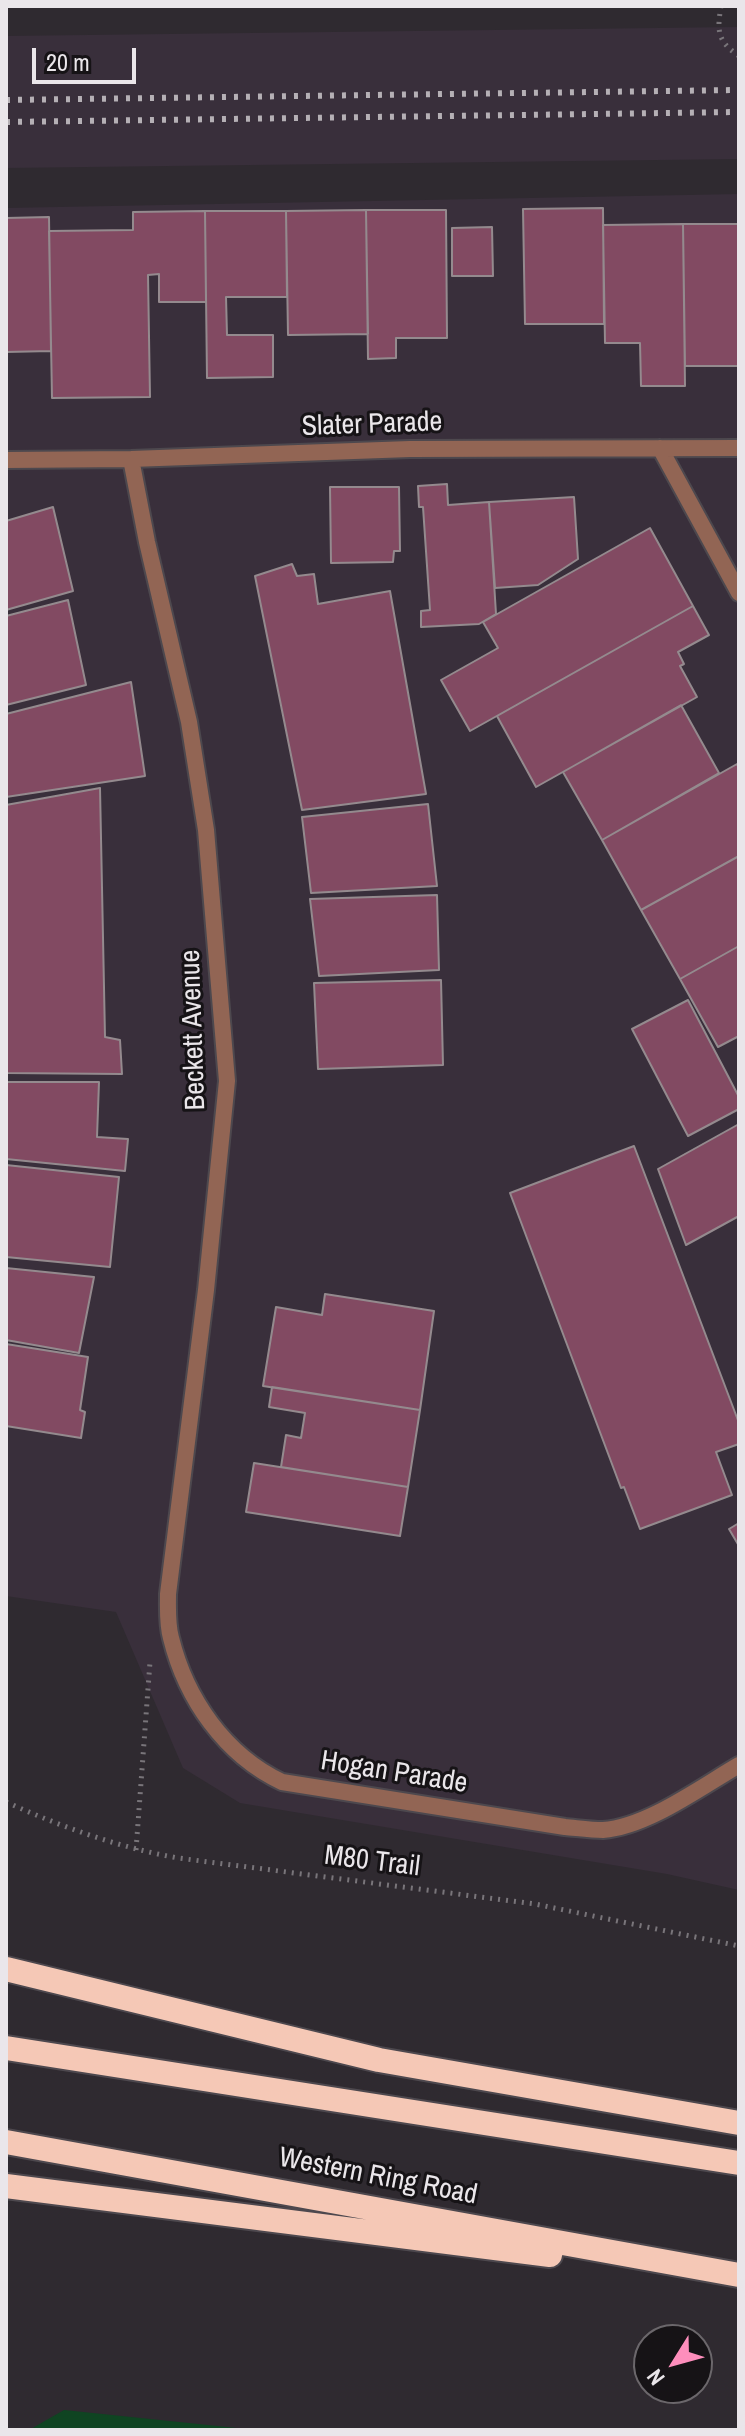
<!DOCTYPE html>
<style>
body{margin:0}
#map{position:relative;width:745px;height:2436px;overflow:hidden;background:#2f2a30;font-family:"Archivo Narrow",sans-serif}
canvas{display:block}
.frame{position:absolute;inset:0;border:8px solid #eae6ea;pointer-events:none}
.north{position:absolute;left:633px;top:2324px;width:80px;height:80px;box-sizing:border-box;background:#161316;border:2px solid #6b676b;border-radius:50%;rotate:233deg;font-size:22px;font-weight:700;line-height:32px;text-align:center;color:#eae6ea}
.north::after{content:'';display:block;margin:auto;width:28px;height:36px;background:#fe8ebc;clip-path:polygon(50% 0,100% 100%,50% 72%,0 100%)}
.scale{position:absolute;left:32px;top:48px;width:104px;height:36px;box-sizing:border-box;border:4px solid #eae6ea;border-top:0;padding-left:10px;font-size:24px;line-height:28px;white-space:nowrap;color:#eae6ea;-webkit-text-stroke:6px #161316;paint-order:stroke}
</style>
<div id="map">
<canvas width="745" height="2436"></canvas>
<div class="frame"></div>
<div class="north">N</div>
<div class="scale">20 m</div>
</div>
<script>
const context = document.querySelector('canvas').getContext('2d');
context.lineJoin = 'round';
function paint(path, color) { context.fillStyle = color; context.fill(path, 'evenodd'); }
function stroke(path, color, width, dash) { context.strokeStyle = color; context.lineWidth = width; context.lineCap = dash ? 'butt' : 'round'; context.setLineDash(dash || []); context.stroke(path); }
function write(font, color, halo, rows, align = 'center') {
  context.font = font + ' "Archivo Narrow",sans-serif'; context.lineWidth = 6; context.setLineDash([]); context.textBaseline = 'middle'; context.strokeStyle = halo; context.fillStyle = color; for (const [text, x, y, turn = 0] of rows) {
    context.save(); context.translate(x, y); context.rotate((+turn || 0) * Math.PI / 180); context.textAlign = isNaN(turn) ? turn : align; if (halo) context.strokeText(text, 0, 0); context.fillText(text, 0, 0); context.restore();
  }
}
paint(new Path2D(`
 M739,27V159L6,168V36Z
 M739,194V1890L667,1874L240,1803L183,1768L116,1612L6,1596V208Z`), '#392f3b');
paint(new Path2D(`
 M64,2410L256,2430H29Z`), '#0f4422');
const building = new Path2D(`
 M603,208L604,324H525L523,209Z
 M366,210H446L447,338H396V358L368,359Z
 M366,210L368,334L288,335L286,211Z
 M205,211H286L287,297H226L227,335H273V377L207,378Z
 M205,211L206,302H159V274L148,275L150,397L52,398L49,231L133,230V212Z
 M49,217L51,351L6,352V218Z
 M683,224H739V366H685Z
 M683,224L685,386H641L640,343H605L603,225Z
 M492,227L493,276H452V228Z
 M447,484L448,505L489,502L496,614L479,624L421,627V611L430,610L423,507H419L418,486Z
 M330,487H399L400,551H394L393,562L331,563Z
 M574,497L578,559L538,585L495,588L489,502Z
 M53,507L73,591L6,610V521Z
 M650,528L693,606L470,731L441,680L498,648L483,622Z
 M292,564L297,576L314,574L318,604L390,591L426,794L302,810L255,576Z
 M68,600L86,685L6,705V616Z
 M693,606L709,635L678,652L684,664L680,666L697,697L536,787L497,716Z
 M131,682L145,776L6,797V714Z
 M681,705L719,773L602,840L563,772Z
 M737,764L739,768V856L641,910L602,840Z
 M100,788L105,1037L120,1040L122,1074L6,1073V805Z
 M428,804L437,886L311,893L302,817Z
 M739,856V946L680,979L641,910Z
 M437,895L439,970L319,976L310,899Z
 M739,946V1036L718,1047L680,979Z
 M441,980L443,1065L318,1069L314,983Z
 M688,1000L739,1097V1109L688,1136L632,1029Z
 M6,1082H99L97,1137L128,1139L125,1171L6,1159Z
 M739,1124V1216L686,1245L658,1169Z
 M634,1146L739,1423V1444L716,1452L732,1495L640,1529L624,1487L621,1488L510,1193Z
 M6,1165L119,1177L110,1267L6,1257Z
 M6,1268L94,1277L79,1353L6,1340Z
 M325,1294L434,1311L420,1410L263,1386L276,1307L322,1315Z
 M6,1344L88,1357L80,1410L85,1412L81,1438L6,1426Z
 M272,1387L420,1410L408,1487L281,1467L286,1435L301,1438L305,1413L269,1407Z
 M254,1463L408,1487L400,1536L246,1512Z
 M739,1523V1546L729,1529Z`);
paint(building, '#824a62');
stroke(building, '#948a8e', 2);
const minor = new Path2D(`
 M660,448L739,593
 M131,459L147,542L189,722L206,830L227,1081L206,1290L168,1594C168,1608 167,1624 171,1638C186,1699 225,1755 282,1782L565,1827C577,1828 591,1830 603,1830C647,1827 701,1787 739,1765
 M6,460L131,459L410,449L739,448`);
const motorway = new Path2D(`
 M6,1969L379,2060L739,2123
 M6,2048L739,2163
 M6,2142L739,2275
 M6,2186L550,2255`);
stroke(minor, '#4d484e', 20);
stroke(motorway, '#4d484e', 28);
stroke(new Path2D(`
 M721,6C717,31 717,41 739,56
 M6,1802C62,1827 117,1847 178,1858L535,1904L739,1946
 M136,1850L150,1662`), '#79757a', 5, [2, 6]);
stroke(minor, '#926554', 16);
stroke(motorway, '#f5c8b6', 24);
stroke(new Path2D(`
 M6,100L739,90
 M6,122L739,112`), '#b5b0b5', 6, [4, 8]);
write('28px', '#eae6ea', '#161316', [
 ["Slater Parade",372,425,-2],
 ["Beckett Avenue",194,1030,-92],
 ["Hogan Parade",394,1773,9],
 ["M80 Trail",372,1862,7],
 ["Western Ring Road",378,2177,11]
]);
</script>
